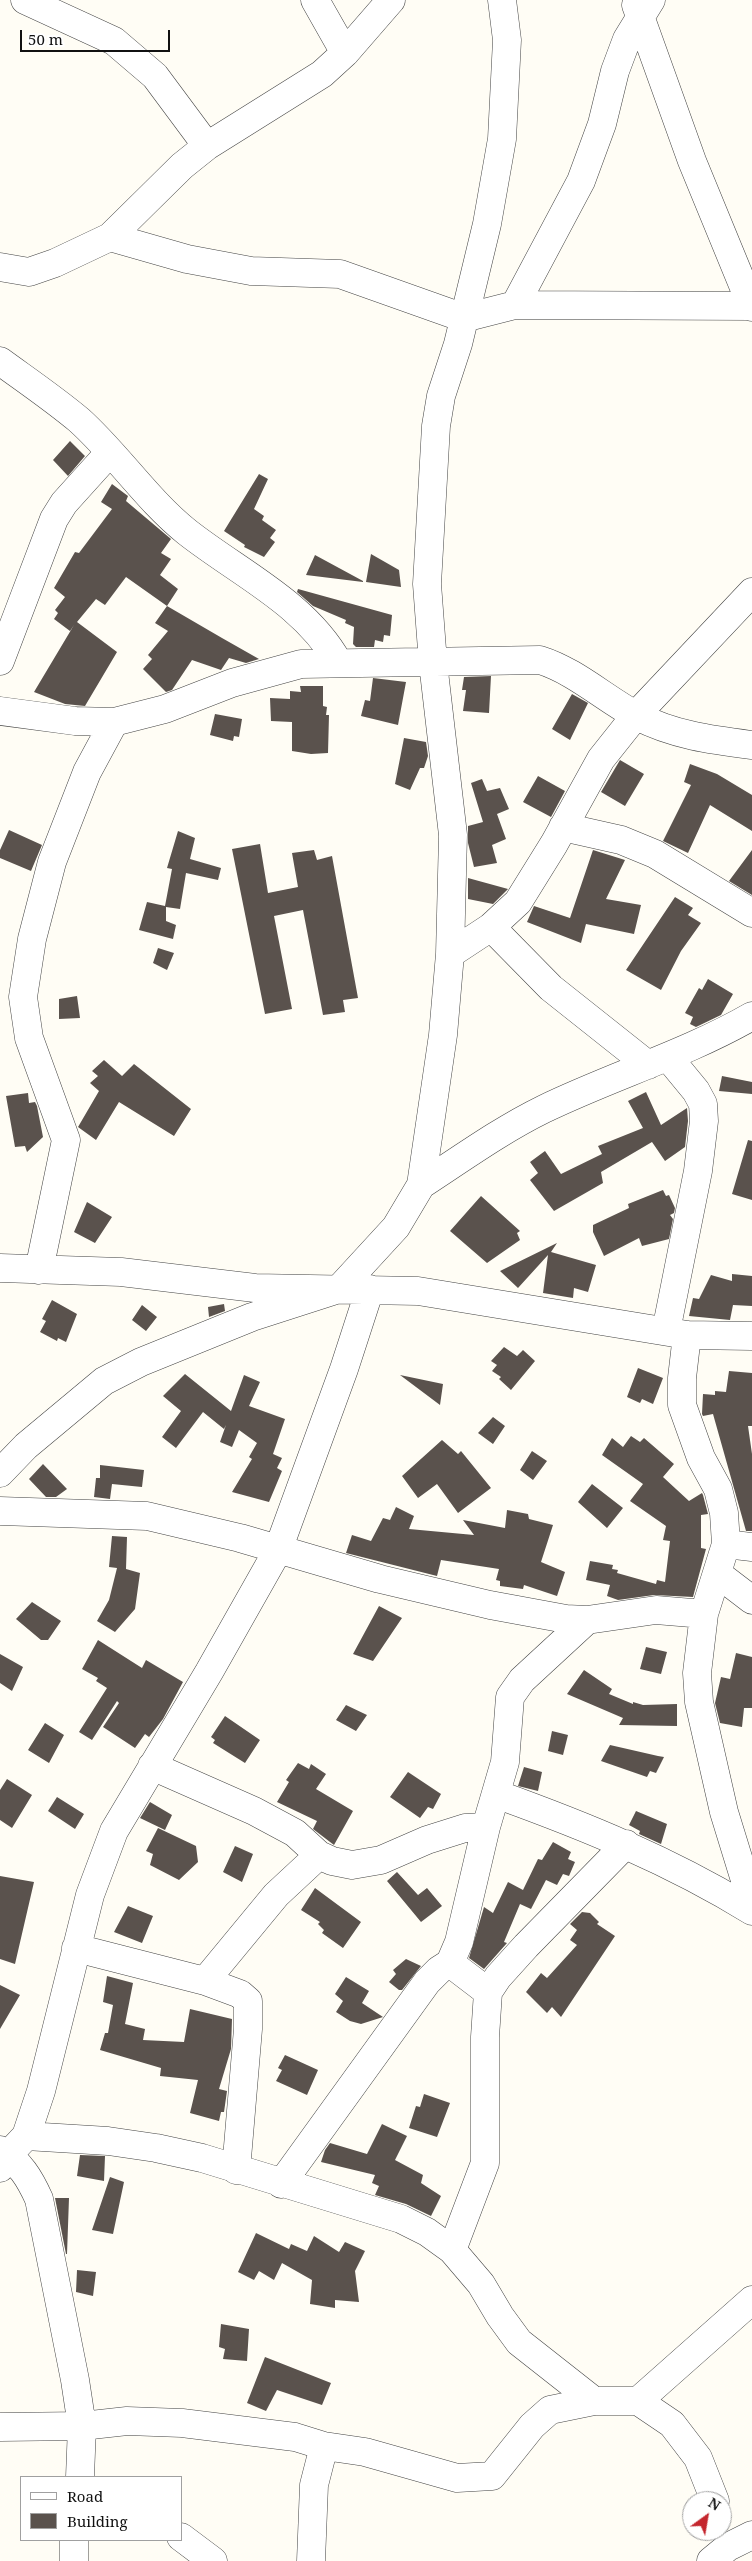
<!DOCTYPE html>
<style>
body{margin:0}
#map{position:relative;width:752px;height:2561px;overflow:hidden;background:#fffdf5;font-family:"Noto Serif",serif}
canvas{display:block}
.legend{position:absolute;left:20px;top:2476px;width:162px;height:65px;box-sizing:border-box;background:#fff;border:1px solid #a0a0a0;margin:0;padding:6px 9px;list-style:none;font-size:15px;color:#111}
.legend li{display:flex;align-items:center;gap:10px;height:25px}
.legend b{width:25px;border:1px solid #a0a0a0}
.north{position:absolute;left:682px;top:2491px;width:50px;height:50px;box-sizing:border-box;background:#fff;border:1px solid #a0a0a0;border-radius:50%;rotate:32deg;font-size:14px;font-weight:700;line-height:20px;text-align:center;color:#111}
.north::after{content:'';display:block;margin:auto;width:18px;height:22px;background:#c4262e;clip-path:polygon(50% 0,100% 100%,50% 72%,0 100%)}
.scale{position:absolute;left:20px;top:30px;width:150px;height:22px;box-sizing:border-box;border:2px solid #111;border-top:0;padding-left:6px;font-size:15px;line-height:18px;white-space:nowrap;color:#111;-webkit-text-stroke:4px #fff;paint-order:stroke}
</style>
<div id="map">
<canvas width="752" height="2561"></canvas>
<ul class="legend">
<li><b style="height:6px;background:#fff"></b>Road</li>
<li><b style="height:14px;background:#5a524d"></b>Building</li>
</ul>
<div class="north">N</div>
<div class="scale">50 m</div>
</div>
<script>
const context = document.querySelector('canvas').getContext('2d');
context.lineJoin = 'round';
function paint(path, color) { context.fillStyle = color; context.fill(path, 'evenodd'); }
function stroke(path, color, width, dash) { context.strokeStyle = color; context.lineWidth = width; context.lineCap = dash ? 'butt' : 'round'; context.setLineDash(dash || []); context.stroke(path); }
paint(new Path2D(`
 M70,441L85,456L68,476L53,460Z
 M259,474L268,479L254,509L264,516L262,520L276,530L270,538L275,542L264,557L244,547L245,545L224,531Z
 M112,484L128,496L126,501L171,539L161,553L171,559L160,575L178,589L167,606L126,577L105,605L96,599L77,622L117,652L85,706L65,704L34,692L74,625L70,631L54,619L58,613L55,610L65,597L54,588L75,552L79,553L112,509L101,502Z
 M371,554L399,570L401,587L366,582Z
 M315,555L363,581V582L306,575Z
 M298,589L392,615L390,636L384,635L383,642L375,640L374,647H356L353,644L354,627L345,623L346,620L313,606L297,592Z
 M167,606L222,638L259,659L246,663L229,658L221,670L192,660L172,690L166,692L143,669L152,659L148,655L168,631L155,623Z
 M491,676L489,713L463,711L466,690H462L464,677Z
 M373,678L406,682L398,725L361,716L365,700L370,701Z
 M300,686H323V706L327,707L326,715H329L328,753L311,754L292,751V722L271,721L270,698L290,699V691L301,692Z
 M572,694L588,703L570,740L552,729Z
 M215,714L242,719L239,737L234,736L233,741L210,735Z
 M404,738L426,742L428,756L424,768H420L410,790L395,784Z
 M620,760L644,774L625,806L601,792Z
 M690,764L717,774L752,795V831L710,805L688,853L663,841L691,785L684,782Z
 M538,776L565,791L551,817L523,802Z
 M482,779L487,791L500,788L509,809L497,814L506,839L492,845L497,863L474,867L468,843V826L483,822L471,783Z
 M9,830L42,845L31,871L0,858V850Z
 M178,831L195,838L190,859L221,868L218,880L186,873L180,909L166,907V921L176,925L173,939L139,930L147,902L165,906L172,869L167,868Z
 M260,844L268,893L298,887L292,853L314,850L317,860L332,856L358,998L343,1000L345,1012L323,1015L303,910L274,916L292,1009L265,1014L232,849Z
 M593,850L625,860L606,899L641,905L634,934L586,924L581,943L527,922L534,906L570,918Z
 M752,850V895L729,881Z
 M468,878L508,889L493,904L468,899Z
 M675,897L693,908L688,915L701,923L681,951L661,990L626,970Z
 M158,948L174,953L167,970L153,963Z
 M708,979L733,994L721,1015L696,1027L690,1024L693,1017L685,1013L699,988L702,990Z
 M77,996L80,1018L59,1019V999Z
 M104,1060L122,1076L134,1064L191,1109L174,1136L119,1102L96,1140L78,1127L99,1091L90,1083L98,1076L92,1071Z
 M722,1076L752,1082V1094L719,1091Z
 M646,1092L661,1125L687,1108L688,1121L685,1147L665,1161L652,1142L601,1172L603,1183L554,1211L530,1180L538,1173L530,1162L545,1151L561,1174L602,1154L598,1146L643,1128L628,1101Z
 M28,1093L29,1103L35,1102L37,1106L43,1137L27,1152L25,1146L15,1147L6,1096Z
 M748,1140L752,1141V1200L732,1194Z
 M663,1190L666,1196L669,1195L675,1208L674,1213L670,1215L673,1219L669,1239L642,1246L639,1238L604,1256L593,1232V1225L629,1208L628,1204Z
 M481,1196L520,1231L517,1233L520,1240L487,1263L450,1231Z
 M87,1202L112,1217L95,1243L74,1232Z
 M557,1243L551,1252L596,1265L588,1292L574,1288L573,1298L543,1293L548,1255L518,1288L500,1271Z
 M732,1274L752,1276V1306L733,1305L730,1320L689,1316L693,1298L699,1299L711,1275L732,1281Z
 M52,1300L77,1314L66,1342L58,1338L57,1341L40,1332L46,1321L42,1319Z
 M224,1304L225,1311L209,1317L208,1307Z
 M142,1305L157,1317L146,1331L132,1320Z
 M504,1347L517,1356L523,1350L535,1361L511,1390L499,1379L501,1377L492,1371L497,1365L491,1361Z
 M638,1368L663,1378L653,1404L642,1399L640,1403L627,1397Z
 M729,1371L752,1373V1426H748L752,1454V1531H746L713,1414L703,1416L702,1414L703,1394L715,1395V1391L726,1392Z
 M185,1374L231,1411L244,1375L260,1382L249,1406L285,1419L273,1454L282,1458L277,1468L282,1471L269,1502L232,1492L252,1459L249,1457L257,1443L239,1430L232,1447L220,1442L226,1425L224,1429L203,1412L176,1448L162,1437L181,1411L163,1396Z
 M400,1375L443,1384L440,1405Z
 M493,1417L505,1426L493,1444L478,1433Z
 M631,1436L640,1442L644,1438L674,1464L663,1477L689,1501L702,1493L703,1495L708,1514L701,1515V1548L706,1549L693,1597L654,1595L618,1600L607,1596L610,1585L586,1580L590,1561L613,1565L612,1569L618,1570L617,1573L656,1584L657,1580L665,1582L670,1541L663,1540L666,1526L630,1501L643,1484L602,1455L612,1438L623,1447Z
 M442,1440L458,1454L461,1451L491,1488L458,1513L437,1484L418,1498L402,1476Z
 M532,1451L547,1461L533,1480L520,1470Z
 M43,1464L67,1489L56,1497H46L29,1479Z
 M100,1465L144,1470L142,1487L112,1484L110,1499L94,1497L96,1478H100Z
 M592,1484L623,1508L607,1528L578,1502Z
 M396,1507L414,1516L409,1529L474,1535L463,1520L505,1528L507,1510L528,1514L529,1519L553,1525L541,1562L565,1572L557,1596L524,1585L523,1589L500,1586V1581L496,1580L499,1569L441,1560L437,1576L346,1553L352,1535L371,1541L383,1518L390,1520Z
 M112,1536L127,1537L126,1569L140,1573L135,1609L115,1632L97,1621L109,1600L117,1568L109,1567Z
 M32,1602L61,1621L48,1640H41L16,1619Z
 M379,1606L402,1618L373,1661L353,1654Z
 M98,1640L142,1668L146,1660L183,1682L163,1719L149,1737L145,1734L135,1748L103,1727L119,1703L117,1701L92,1740L79,1732L107,1688L96,1681L98,1678L82,1669Z
 M646,1647L667,1652L661,1674L640,1669Z
 M736,1653L752,1657V1708H744L742,1727L720,1723L715,1703L721,1677L730,1679Z
 M0,1654L23,1667L12,1691L0,1683Z
 M584,1670L612,1689L609,1694L633,1704V1702L643,1705L677,1704V1726L619,1725L623,1718L567,1694Z
 M346,1705L367,1715L356,1731L336,1720Z
 M225,1716L260,1740L245,1763L213,1743L215,1740L211,1737Z
 M45,1723L64,1735L49,1763L28,1750Z
 M552,1731L568,1735L563,1755L548,1751Z
 M610,1745L658,1756L664,1757L656,1773L650,1771L647,1777L601,1761Z
 M298,1763L309,1769L311,1764L326,1774L316,1789L353,1811L334,1845L313,1829L317,1821L277,1802L289,1782L286,1780Z
 M524,1767L542,1772L538,1791L518,1786Z
 M408,1772L441,1794L433,1809L428,1807L420,1818L390,1797Z
 M7,1779L32,1795L12,1828L0,1820V1790Z
 M57,1797L84,1814L75,1829L48,1811Z
 M150,1802L172,1815L165,1830L140,1818Z
 M636,1811L667,1824L661,1844L639,1834L640,1831L629,1825Z
 M158,1828L196,1846L198,1862L179,1880L150,1865L153,1854L146,1851Z
 M553,1842L571,1852L568,1859L575,1862L569,1876L563,1874L557,1885L546,1880L531,1909L520,1904L504,1942L507,1943L484,1969L469,1958L484,1907L493,1913L508,1882L523,1890L538,1859L542,1860Z
 M235,1846L253,1854L242,1882L223,1872Z
 M397,1872L418,1895L427,1888L442,1906L421,1922L387,1881Z
 M0,1876L34,1882L15,1964L0,1959Z
 M315,1888L361,1922L343,1948L322,1933L324,1930L318,1924L320,1922L301,1910Z
 M128,1906L153,1916L142,1943L114,1932Z
 M582,1912L590,1913L599,1922L597,1924L615,1936L561,2017L552,2007L547,2013L526,1992L541,1973L547,1978L577,1945L570,1940L577,1930L570,1924Z
 M406,1959L421,1966L402,1990H399L389,1982L396,1974L393,1970Z
 M107,1976L133,1983L125,2024L145,2029L143,2040L184,2042L190,2009L232,2019L231,2049L219,2089L227,2091L224,2112H221L219,2121L190,2113L198,2080L160,2076L161,2068L100,2050L105,2033H108L113,2005L103,2002Z
 M346,1977L369,1991L362,2003L383,2017L361,2024L350,2021L336,2012L343,2001L335,1994Z
 M0,1985L20,1995L0,2029Z
 M285,2055L318,2070L307,2095L276,2081L282,2070L278,2068Z
 M424,2094L450,2103L437,2137L409,2128L416,2106L420,2107Z
 M382,2124L407,2136L395,2160L423,2175L421,2183L441,2196L431,2216L406,2204L375,2195L379,2186L372,2183L375,2175L321,2162L325,2150L330,2143L367,2154Z
 M80,2155L105,2156L104,2181L77,2176Z
 M110,2177L124,2182L113,2234L92,2230Z
 M55,2198H69L67,2254H66Z
 M256,2233L289,2249L291,2244L307,2251L314,2236L339,2252L345,2242L365,2251L355,2271L359,2302L335,2300V2308L310,2304L312,2280L282,2263L274,2280L259,2271L254,2280L238,2272Z
 M77,2270L96,2272L93,2296L76,2292Z
 M221,2324L249,2329L247,2361L223,2359L225,2349L219,2347Z
 M265,2357L331,2383L322,2405L277,2390L266,2411L247,2403Z`), '#5a524d');
const minor = new Path2D(`
 M25,0L114,41L155,76L207,146
 M315,0L345,53
 M636,5L692,161L752,307
 M110,237L187,259L251,271L340,274L464,318L515,305L752,306
 M0,267L29,272L55,263L110,237L182,166L207,146L322,74L345,53L391,0
 M515,305L581,181L602,124L615,71L627,39L651,0
 M0,361C26,380 54,399 79,420C117,454 147,500 187,532C239,573 305,603 338,662
 M0,661L54,519L64,503L110,452
 M0,711L75,721L114,722L165,709L232,683L301,664L540,660C575,671 604,698 637,716C673,735 712,740 752,745
 M563,827L621,840L655,854L752,913
 M491,927L551,988L648,1065
 M450,954L491,927L518,902L554,844L601,759L636,715L752,592
 M421,1185C461,1159 501,1130 544,1109C612,1076 686,1054 752,1016
 M0,1268L121,1272L255,1288L418,1291L687,1335L752,1336
 M39,1270L66,1140L29,1038L23,997L32,939L52,862L87,772L114,722
 M666,1331L698,1171L704,1121L703,1104L696,1091L668,1057
 M687,1335L682,1378V1405L701,1458L718,1489L724,1513L726,1544L704,1614L697,1673L699,1702L724,1812L752,1903
 M0,1473L26,1446L104,1381L141,1362L252,1317L339,1289L396,1227L421,1185L443,1035L450,954L453,835L433,663L427,584L436,426L441,396L458,344L487,224L502,139L507,40L502,0
 M0,1511L147,1516L240,1538L380,1579L490,1605L566,1619L587,1620L656,1610L704,1614
 M726,1544L752,1547
 M718,1574L752,1600
 M152,1766L254,1811L295,1833L319,1855L332,1861L352,1865L381,1860L427,1840L465,1828L486,1827
 M496,1794C585,1826 671,1861 752,1911
 M76,1948L205,1981L240,1994L248,2001V2029L236,2170
 M450,1963L488,1992
 M205,1981L276,1895L319,1855
 M26,2136L108,2141L156,2148L202,2158L401,2219L427,2232L452,2250L481,2284L500,2316L519,2342L594,2401H638L672,2424L698,2458L715,2501
 M0,2150C20,2162 30,2179 39,2199L75,2380L82,2426L80,2477
 M0,2168L8,2155L26,2136L41,2091L90,1895L114,1831L209,1672L278,1550L344,1369L370,1289
 M281,2184L427,1982L439,1970L450,1963L459,1942L486,1827L505,1762L510,1697L522,1680L587,1620
 M452,2250L485,2163V2037L488,1992L498,1977L526,1946L626,1844
 M638,2401L752,2300
 M0,2427L82,2426L127,2421L182,2423L295,2437L324,2446L365,2452L457,2478L492,2476L532,2426L550,2410L594,2401
 M181,2537L213,2561
 M74,2561V2540
 M311,2561L314,2485L324,2446
 M711,2561L728,2547L752,2535`);
stroke(minor, '#444', 29);
stroke(minor, '#fff', 28);
</script>
